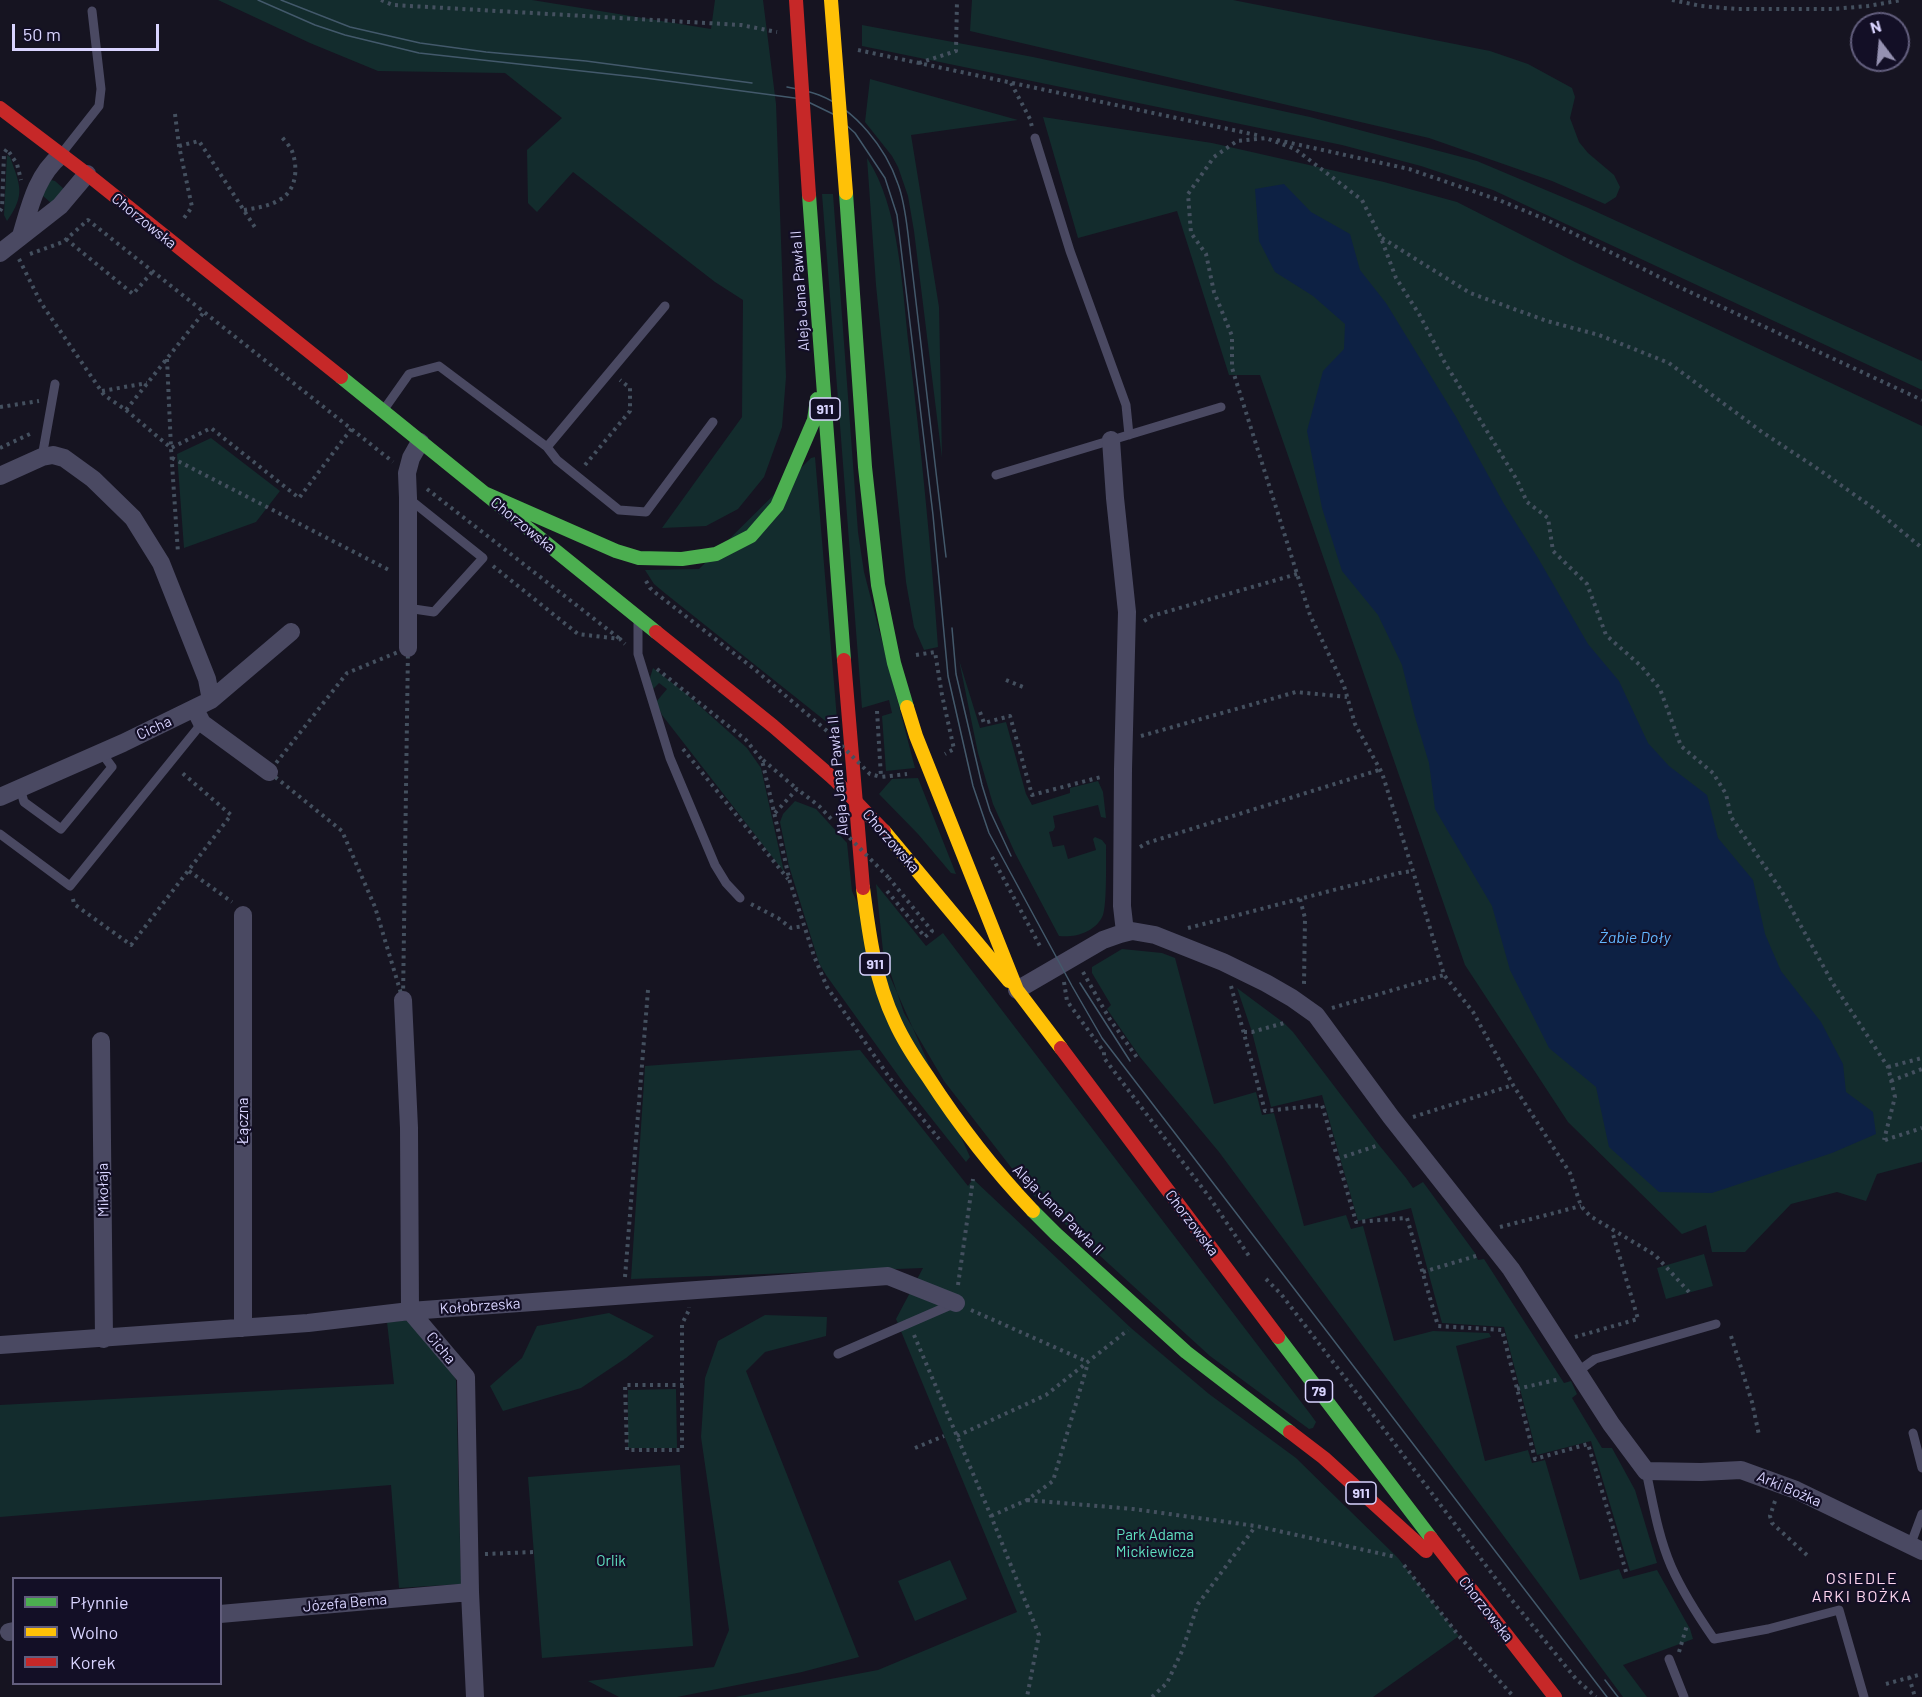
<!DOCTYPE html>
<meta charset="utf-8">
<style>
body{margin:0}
#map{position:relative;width:1922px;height:1697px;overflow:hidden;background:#161421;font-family:Barlow,sans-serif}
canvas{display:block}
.legend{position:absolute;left:12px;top:1577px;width:210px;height:108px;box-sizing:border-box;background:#130f26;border:2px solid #625e7d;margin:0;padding:8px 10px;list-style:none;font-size:18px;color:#d9d4ff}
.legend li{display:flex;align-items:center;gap:12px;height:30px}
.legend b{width:30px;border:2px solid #625e7d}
.north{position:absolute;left:1850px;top:12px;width:60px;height:60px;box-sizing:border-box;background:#130f26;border:2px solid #625e7d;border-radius:50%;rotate:344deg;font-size:16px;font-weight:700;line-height:24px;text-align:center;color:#d9d4ff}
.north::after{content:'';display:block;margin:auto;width:21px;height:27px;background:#9591b1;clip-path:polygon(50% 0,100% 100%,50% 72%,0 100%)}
.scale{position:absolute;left:12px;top:24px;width:147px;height:27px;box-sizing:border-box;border:3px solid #d9d4ff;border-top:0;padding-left:8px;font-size:18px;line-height:21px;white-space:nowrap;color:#d9d4ff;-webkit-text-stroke:4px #130f26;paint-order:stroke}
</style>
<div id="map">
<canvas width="1922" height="1697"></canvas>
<ul class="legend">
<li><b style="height:8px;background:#4caf50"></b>Płynnie</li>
<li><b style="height:8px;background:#ffc107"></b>Wolno</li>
<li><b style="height:8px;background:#c62828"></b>Korek</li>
</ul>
<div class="north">N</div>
<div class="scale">50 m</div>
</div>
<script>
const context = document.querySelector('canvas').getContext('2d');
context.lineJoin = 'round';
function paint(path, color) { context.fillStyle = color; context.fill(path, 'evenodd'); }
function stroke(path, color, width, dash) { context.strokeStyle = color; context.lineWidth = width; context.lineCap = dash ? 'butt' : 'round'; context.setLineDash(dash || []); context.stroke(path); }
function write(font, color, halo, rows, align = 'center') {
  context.font = font + ' Barlow,sans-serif'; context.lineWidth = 4.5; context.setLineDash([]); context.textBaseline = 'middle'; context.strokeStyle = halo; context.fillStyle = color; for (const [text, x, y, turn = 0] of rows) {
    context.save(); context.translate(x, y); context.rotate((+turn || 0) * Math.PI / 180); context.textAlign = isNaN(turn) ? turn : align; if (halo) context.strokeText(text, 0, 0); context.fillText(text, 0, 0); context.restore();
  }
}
paint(new Path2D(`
 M218,0H532L711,29L715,0H763L776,104L786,377L782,427L764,477L738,509L706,526L662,528L742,417L743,300L715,282L573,172L537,212L528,203L527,150L562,118L505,73L378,71L310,43Z
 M972,0H1233L1490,51L1528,64L1572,88L1575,97L1570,118L1579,142L1588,153L1614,175L1620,187L1616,197L1605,204L1552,181L1429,138L970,31Z
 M862,25L1033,57L1310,117L1477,161L1586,207L1922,361V390L1493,190L1421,166L1342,145L862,46Z
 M870,79L1018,120L911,135L939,307L942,458L914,231L908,196L898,167L892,156L865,122Z
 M1043,117L1212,143L1384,182L1457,202L1575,262L1922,426V1162L1877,1174L1866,1201L1837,1192L1791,1204L1745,1252H1712L1706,1225L1682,1234L1568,1122L1465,965L1260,375H1229L1177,211L1078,238Z
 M7,155L10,157C20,185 26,194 7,221L4,215Z
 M867,158C900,208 902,289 909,348C921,447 931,547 938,647L924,650L914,627L906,582L876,285Z
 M51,180L55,181L64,189L51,203L42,195Z
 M822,194H833L858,532L864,572L915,768L886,771L882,716L892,713L889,700L862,708Z
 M211,438L280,491L256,522L184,548L177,454Z
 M815,457L838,731L666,594L654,584L645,570L699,569L811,458Z
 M959,660L980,728L1006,722L1026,794L1032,805L1070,793V788L1098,781L1103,792L1106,818L1101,817L1098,805L1053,816L1055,827L1053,831L1049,832L1053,847L1064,845L1068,859L1096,850L1093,839L1095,837L1102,840L1106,845C1106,860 1107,904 1103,915C1096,932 1075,938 1059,936L1015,853L993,804L978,753Z
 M653,668L684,692L747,748L761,768L784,872L662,715L656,702L667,689L659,683L652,690L650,678Z
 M918,778L956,874L951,873L918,834L879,794L892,779Z
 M795,801L816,809L847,843L852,891L970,1157L966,1162L905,1085L826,975L819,963L789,866L780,822L783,814Z
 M876,884L926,946L943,933L1311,1415L1316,1422L1313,1428L1309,1429L1210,1356L1031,1193L944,1081L904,1013L883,951Z
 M1122,949L1162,953L1175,958L1214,1104L1256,1092L1262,1115L1274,1113L1304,1226L1346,1215L1351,1229L1363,1226L1394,1341L1433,1331L1489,1333L1491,1337L1456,1346L1485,1461L1528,1450L1532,1463L1545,1460L1580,1580L1619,1569L1623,1579L1657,1570L1690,1629L1693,1639L1623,1665L1647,1697H1623L1219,1152L1140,1057L1107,1009L1111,1005L1092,973V967Z
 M1237,988L1284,1023L1293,1032L1379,1145L1406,1178L1413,1188L1423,1182L1475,1253L1478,1260L1484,1259L1564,1383L1571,1381L1577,1394L1572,1398L1602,1448H1612L1635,1490L1657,1563L1630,1571L1591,1441L1537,1455L1504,1327L1442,1323L1411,1208L1358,1221L1322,1095L1271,1107L1252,1032Z
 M860,1050L968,1186L973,1179L1131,1328L1209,1394L1296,1458L1398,1558L1459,1636L1373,1697H735L878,1670L1017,1612L896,1319L923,1268L631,1279L645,1066Z
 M1704,1254L1713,1286L1666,1299L1657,1268Z
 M609,1313L654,1336L626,1358L581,1388L503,1411L490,1386L522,1358L537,1326Z
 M765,1315L827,1317L826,1336L765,1352L746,1371L859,1657L802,1672L677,1697H619L588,1681L714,1667L729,1630L701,1437L705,1378L718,1341Z
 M428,1319L456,1380L461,1584L399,1588L391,1485L0,1517V1405L394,1384L387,1322Z
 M676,1389L677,1448H628V1390Z
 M680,1465L693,1646L542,1658L528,1477Z
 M950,1560L967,1599L915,1621L898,1581Z`), '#132c2d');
paint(new Path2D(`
 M1284,184L1311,212L1350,234L1360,270L1386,303L1456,417L1504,504L1538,558L1588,644L1619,681L1648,743L1669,766L1707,795L1718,838L1753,880L1765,934L1781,971L1821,1022L1843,1064L1846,1092L1873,1112L1876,1134L1832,1153L1712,1193L1659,1192L1609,1147L1596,1087L1549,1048L1510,970L1492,906L1435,809L1429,763L1415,717L1402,665L1378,615L1342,571L1322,508L1307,431L1323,371L1344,349L1345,324L1313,296L1275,272L1259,241L1255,189Z`), '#0d2144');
stroke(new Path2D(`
 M381,0L393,5L741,25L777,32
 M1672,0L1701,6L1736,9H1832L1868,6L1902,0
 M858,50L1261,136
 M919,63L956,51L957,0
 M1011,83L1030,119L1032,127
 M175,114L179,146L192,207L184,218
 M1277,140L1409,169L1499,200L1547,220L1677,286L1922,400
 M179,146L199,141L256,229
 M244,210C257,208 270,206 281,199C297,189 298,167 292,151C290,146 284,140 281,136
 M0,211L2,208L4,153L7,149L17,164L21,180
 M1382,238L1470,293L1547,321L1599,335L1669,363L1762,432L1821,471L1876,510L1922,548
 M66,239L133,294L153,271
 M30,254L63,242L88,220L393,462
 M19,259L41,303L104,395L126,410L204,312
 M167,359L171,448L211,428L299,498L352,428
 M102,391L147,383
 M0,407L39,401
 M126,410L171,448L178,553
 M0,448L32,433
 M172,458L389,570
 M585,465L630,411V388L620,380
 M427,489L620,639
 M493,566L578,634L620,639L625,644
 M646,581L650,588L657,594L753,668L827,731
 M1144,621L1152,616L1297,574
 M408,648L403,1000L375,907L342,831L269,772L347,673Z
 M916,655L935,652L942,695L954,749L945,754
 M657,669L746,740L762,760L790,882L814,956L827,987L889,1077L939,1139
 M1006,680L1023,687
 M877,711L881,777L907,774
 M980,712L984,723L1010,716L1032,795L1101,777
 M1141,736L1296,692L1347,697
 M683,749L788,879
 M763,760L797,789
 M775,813L797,789L819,806L834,822
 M1140,847L1147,843L1379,770
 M992,857L1041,948
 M189,871L232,902
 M887,891L925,937L932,931L889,878
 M73,899L74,904L131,945L231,815L180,771
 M1300,899L1305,918L1304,984
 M751,904L778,918L791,928L804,926
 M1188,928L1399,873L1413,871
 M1083,972L1109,1018L1138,1059
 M1064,982L1067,1001L1104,1052V1058L1210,1198L1249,1256
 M1231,986L1265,1111L1322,1105L1356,1222L1407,1218L1438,1326L1502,1330L1535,1459L1588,1444L1627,1575
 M1332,1008L1444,975
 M1244,1032H1252L1284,1023
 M1888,1067L1922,1058
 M1891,1081L1922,1069
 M1413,1117L1513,1085
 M1885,1140L1922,1128
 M1337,1159L1379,1145
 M1500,1227L1581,1206
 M1423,1272L1479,1255
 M625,1277L648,990
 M1266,1279L1281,1294L1359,1396L1511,1599L1576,1679L1596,1697
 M958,1285L973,1179
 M1689,1292L1655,1255L1590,1216L1581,1206L1570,1173L1513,1085L1473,1012L1444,975L1413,871L1382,773L1355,724L1344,686L1310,615L1232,368V336L1214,292L1206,254L1191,233L1188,194L1214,157L1237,141L1266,138L1295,149L1362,200L1381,238L1396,278L1419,314L1445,363L1517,480L1527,502L1548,518L1553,551L1587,584L1606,635L1642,667L1660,689L1681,746L1713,773L1726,794L1731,817L1781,890L1832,982L1888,1067L1895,1097L1884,1140
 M971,1310L1088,1362
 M914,1335L991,1516L1039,1635L1027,1697
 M1731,1336L1752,1402L1759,1435
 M1575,1337L1638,1319L1612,1231
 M683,1385H625L627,1450H682V1324L689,1310V1307
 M1517,1389L1560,1379
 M957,1436L1046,1395L1128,1330
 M915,1448L944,1436
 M1027,1500L1133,1509L1256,1526L1396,1557
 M1775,1501L1770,1516L1772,1523L1809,1557
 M991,1516L1027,1500L1053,1481L1088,1363
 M485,1554L534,1552
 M1404,1565L1459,1636L1514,1697
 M1679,1652L1687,1625
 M1909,1677L1915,1697
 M1886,1684L1922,1674
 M1152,1697L1167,1683L1182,1651L1198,1604L1255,1527`), '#44505f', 4, [3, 4.5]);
stroke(new Path2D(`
 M1035,138L1070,251L1126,405L1129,435
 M62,153L99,106L101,89L92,11
 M385,408L409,374L439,366L547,447L665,306
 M547,447L557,460L619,510L646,512L713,422
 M42,457L55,384
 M996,475L1221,407
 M407,608L434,612L483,558L408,498
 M638,624V654L670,758L715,865L726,883L740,898
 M20,788L24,802L61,829L112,767L101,752
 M0,834L70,886L202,723
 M838,1354L953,1304
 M1577,1372L1595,1359L1716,1324
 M1913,1433L1922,1468
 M1646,1471C1653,1503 1658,1536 1671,1566C1682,1591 1698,1616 1714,1639L1768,1629L1839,1610L1864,1697
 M1910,1546L1922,1514
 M1669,1659L1684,1697`), '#4a4962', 9);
stroke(new Path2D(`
 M21,236C30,206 36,176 61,155
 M0,253L60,206L87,174
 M1111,440L1115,498L1127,612L1123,769L1122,906L1125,932
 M0,476L42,457L53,455L64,458L93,479L133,518L161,563L207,679L211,700
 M408,648V498L407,473L411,458L420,442
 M195,709L202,723L269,772
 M0,797L123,743L211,700L291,632
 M1017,990L1103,940L1120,934L1132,931L1155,935L1223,962L1266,983L1292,998L1316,1015L1391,1117L1511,1269L1611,1424L1646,1471L1701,1472L1741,1470L1796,1490L1922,1551
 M403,1000L409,1128L410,1311L466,1377L470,1592L475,1697
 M101,1041L104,1339
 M243,1328V915
 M0,1345L308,1323L410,1311L888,1276L956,1303
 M220,1614L470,1592
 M9,1632L14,1631`), '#4a4962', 18);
stroke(new Path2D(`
 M846,193L865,467L878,585L894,663L907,707
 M809,195L844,660
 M341,377L656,632
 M484,493L616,551L639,558L682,559L716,554L751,536L777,506L814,420L817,399
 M1033,1211L1056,1234L1186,1352L1290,1432
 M1278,1337L1431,1538`), '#4caf50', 14);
stroke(new Path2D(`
 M907,707L916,736L1017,990L1061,1048
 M884,831L1009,981
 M863,888C869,934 875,980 895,1022C904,1042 916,1060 928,1077C959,1125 994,1170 1033,1211`), '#ffc107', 14);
stroke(new Path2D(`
 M0,108L87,174L341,377
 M656,632L773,726L834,779
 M844,660L863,888
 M1061,1048L1278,1337
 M1290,1432L1324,1458L1426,1551
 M1431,1538L1555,1697`), '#c62828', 14);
stroke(new Path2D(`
 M258,0L315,25L345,35L419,53L645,78L802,99L835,115L855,133L885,178L897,215L933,515L948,676L973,786L989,833L1072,986L1102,1038L1607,1697
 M281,0L350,27L420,43L486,52L586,61L752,83
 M787,87C798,89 809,91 819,95C855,109 886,148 898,184C904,200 906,218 908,234L946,557
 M952,628L956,674L982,785L990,811L1011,856
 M1080,983L1130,1061
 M1605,1680L1618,1697`), '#43596b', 1.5);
stroke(new Path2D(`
 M831,735L870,774L881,777
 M839,827L889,878`), '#44505f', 4, [3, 4.5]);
stroke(new Path2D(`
 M831,0L846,193`), '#ffc107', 14);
stroke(new Path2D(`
 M796,0L809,195
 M834,779L884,831`), '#c62828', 14);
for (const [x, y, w] of [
 [825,409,30],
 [875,964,30],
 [1319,1391,27],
 [1361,1493,30]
]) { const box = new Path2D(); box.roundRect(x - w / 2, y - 11, w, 22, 4.5); context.fillStyle = '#130f26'; context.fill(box); stroke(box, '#d9d4ff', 1.5); }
write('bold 14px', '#d9d4ff', null, [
 ["911",825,409],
 ["911",875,964],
 ["79",1319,1391],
 ["911",1361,1493]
]);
write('15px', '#d9d4ff', '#130f26', [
 ["Chorzowska",144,221,39],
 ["Aleja Jana Pawła II",800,291,-94],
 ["Chorzowska",523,525,39],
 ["Cicha",154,728,-25],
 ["Aleja Jana Pawła II",838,776,-95],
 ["Chorzowska",891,841,49],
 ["Łączna",243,1121,-90],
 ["Mikołaja",103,1190,-91],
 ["Aleja Jana Pawła II",1058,1210,45],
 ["Chorzowska",1192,1223,53],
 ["Kołobrzeska",480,1306,-4],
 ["Cicha",441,1348,50],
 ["Arki Bożka",1789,1489,23],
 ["Józefa Bema",345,1603,-5],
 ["Chorzowska",1486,1609,52]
]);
write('15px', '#5fe0c0', '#130f26', [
 ["Park Adama",1155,1535],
 ["Mickiewicza",1155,1552],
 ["Orlik",611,1561]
]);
write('italic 16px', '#62b6ff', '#130f26', [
 ["Żabie Doły",1635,938]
]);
context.letterSpacing = '1.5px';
write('16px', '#ffd6f0', '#130f26', [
 ["OSIEDLE",1862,1579],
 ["ARKI BOŻKA",1862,1597]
]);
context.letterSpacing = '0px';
</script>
